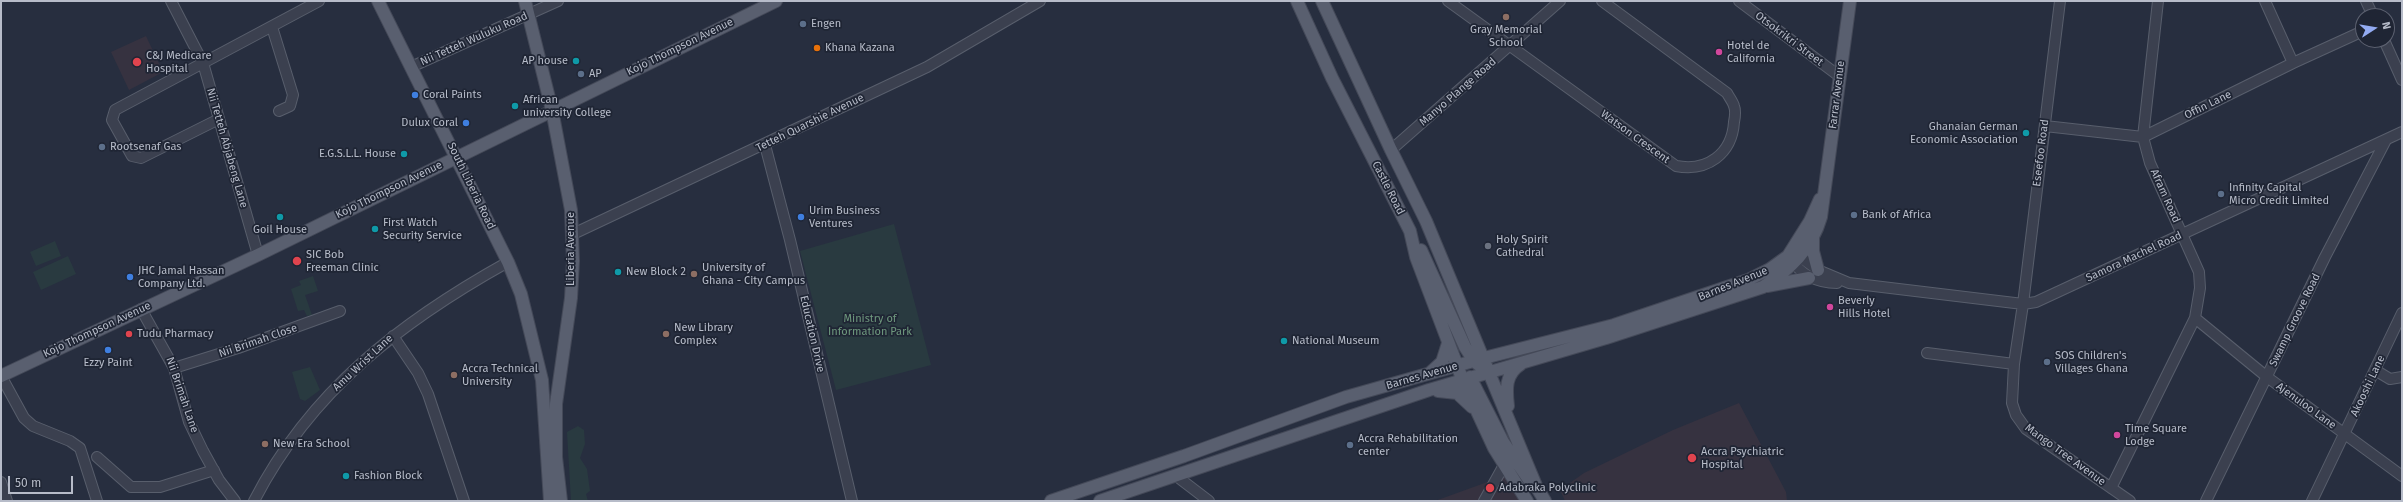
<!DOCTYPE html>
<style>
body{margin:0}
#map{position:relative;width:2403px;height:502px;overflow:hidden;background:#272e3f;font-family:"Fira Sans",sans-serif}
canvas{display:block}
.frame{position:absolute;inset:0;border:2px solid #b7bcc9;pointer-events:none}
.north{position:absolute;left:2355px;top:8px;width:40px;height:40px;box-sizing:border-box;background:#1f2534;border:1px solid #5c6170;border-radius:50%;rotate:78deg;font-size:11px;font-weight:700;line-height:16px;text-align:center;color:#b7bcc9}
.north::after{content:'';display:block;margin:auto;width:14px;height:18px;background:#93abf2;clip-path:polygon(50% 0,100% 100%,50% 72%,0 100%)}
.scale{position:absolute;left:8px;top:476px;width:65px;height:18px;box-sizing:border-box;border:2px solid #b7bcc9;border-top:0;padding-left:5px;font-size:12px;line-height:14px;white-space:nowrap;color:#b7bcc9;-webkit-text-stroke:3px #1f2534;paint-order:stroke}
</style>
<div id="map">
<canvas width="2403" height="502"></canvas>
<div class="frame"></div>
<div class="north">N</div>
<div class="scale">50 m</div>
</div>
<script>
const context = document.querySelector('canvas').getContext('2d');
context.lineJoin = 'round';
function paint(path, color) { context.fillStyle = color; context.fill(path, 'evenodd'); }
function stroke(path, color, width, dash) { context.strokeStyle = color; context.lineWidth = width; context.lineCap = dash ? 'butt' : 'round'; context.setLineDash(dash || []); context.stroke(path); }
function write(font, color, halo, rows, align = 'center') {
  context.font = font + ' "Fira Sans",sans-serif'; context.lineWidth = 3.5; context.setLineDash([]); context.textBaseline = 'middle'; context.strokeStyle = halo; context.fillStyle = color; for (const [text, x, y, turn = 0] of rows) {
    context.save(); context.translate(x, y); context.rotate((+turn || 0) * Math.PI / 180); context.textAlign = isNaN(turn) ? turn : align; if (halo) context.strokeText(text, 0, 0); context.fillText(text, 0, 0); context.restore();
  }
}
paint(new Path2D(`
 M146,36L163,72L129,90L111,52Z
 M1739,403L1786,492L1787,501H1565L1560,490L1584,473L1673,430Z
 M1504,476L1520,501H1435Z`), '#363240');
paint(new Path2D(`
 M894,224L931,365L836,390L800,251Z
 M55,241L61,256L36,266L30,252Z
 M68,256L76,274L41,290L33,272Z
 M313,276L318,291L305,295L312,315L307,316L304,310L298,311L291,289L301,285L299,281Z
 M310,367L320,390L305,401L300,399L292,372Z
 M578,426L584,430L585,444L580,458L587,469L590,491L586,494L588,501H571L567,432Z`), '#293a40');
const minor = new Path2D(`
 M171,1L203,63L258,255
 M1448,1L1676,166C1707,172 1732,154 1734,122C1735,117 1736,111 1734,106C1733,102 1729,97 1727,93L1602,1
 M1739,1L1839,76
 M2060,1L2023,304L2014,364L2012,403L2016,415L2026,429L2130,501
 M2265,1L2293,63
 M2366,1L2373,16
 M272,27L293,95L290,106L279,111
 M2384,40L2402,80
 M411,67L558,1
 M219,119L141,158L132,156L112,120L115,110L319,1
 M2045,126L2143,137L2293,63L2363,31
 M765,145L790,240L852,501
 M1391,150L1560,1
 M573,234L927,67L1040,1
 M1793,252L1818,270L1849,283L2023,304L2036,302L2402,132
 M1789,257C1801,275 1816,283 1837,283
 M141,309L174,368L189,422L203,451L219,480L235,501
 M2195,318L2267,377L2402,476
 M393,336L418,373L428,394L464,501
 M1927,353L2014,364
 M174,368L238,348L340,311
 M2375,370L2390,379L2402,377
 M1,376L24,418L33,426L70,441L80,448L97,501
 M97,457L131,487H160L214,470
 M1175,475L1209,501
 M1,482L7,501
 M2111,488L2195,318L2200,288L2199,272L2150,163L2143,137L2158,1
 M254,501C311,390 402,321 508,262
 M1484,501L1504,465
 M2206,501L2325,257L2386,140
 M2312,501L2402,313`);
const major = new Path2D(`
 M378,1L508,262L521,294L542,380L550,501
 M525,1L552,110L571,210L573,261L571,298L556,404V457L561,501
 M1297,1L1332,78L1410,231L1416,257L1463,381L1494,448L1527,501
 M1322,1L1391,150L1426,221L1537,488L1545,501
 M1813,238V251L1818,270
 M1421,250L1465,347L1474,361L1479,365
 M1767,286L1809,278
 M1430,373L1442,362L1448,343
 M1,376L258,255L776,1
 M1470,377L1503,442L1532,484
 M1438,391L1457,393L1472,407
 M1508,406C1506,389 1505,374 1521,364
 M1051,501L1184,456L1346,397L1484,358L1614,325L1748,280L1770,269L1788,256L1810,221L1820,199
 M1100,501L1429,390L1606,338L1763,287C1790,269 1812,249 1821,217L1850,1`);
stroke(minor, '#585e6c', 12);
stroke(major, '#444958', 14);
stroke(minor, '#3b404f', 10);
stroke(major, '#595f6f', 12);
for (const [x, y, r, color] of [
 [1506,17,4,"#8d6e63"],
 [803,24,4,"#5c6f8a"],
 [817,48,4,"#e8710a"],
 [1719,52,4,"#d1479c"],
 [576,61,4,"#0f9aa8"],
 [137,62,5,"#e0444e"],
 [581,74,4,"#5c6f8a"],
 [415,95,4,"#3f7fe0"],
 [515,106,4,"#0f9aa8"],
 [466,123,4,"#3f7fe0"],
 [2026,133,4,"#0f9aa8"],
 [102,147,4,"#5c6f8a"],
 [404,154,4,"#0f9aa8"],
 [2221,194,4,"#5c6f8a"],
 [1854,215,4,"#5c6f8a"],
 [280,217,4,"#0f9aa8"],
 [801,217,4,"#3f7fe0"],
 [375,229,4,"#0f9aa8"],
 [1488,246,4,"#6b7280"],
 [297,261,5,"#e0444e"],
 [618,272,4,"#0f9aa8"],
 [694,274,4,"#8d6e63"],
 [130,277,4,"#3f7fe0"],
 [1830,307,4,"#d1479c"],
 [129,334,4,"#e0444e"],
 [666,334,4,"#8d6e63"],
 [1284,341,4,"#0f9aa8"],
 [108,350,4,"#3f7fe0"],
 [2047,362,4,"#5c6f8a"],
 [454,375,4,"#8d6e63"],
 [2117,435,4,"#d1479c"],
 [265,444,4,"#8d6e63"],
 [1350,445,4,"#5c6f8a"],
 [1692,458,5,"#e0444e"],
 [346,476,4,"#0f9aa8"],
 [1490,488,5,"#e0444e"]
]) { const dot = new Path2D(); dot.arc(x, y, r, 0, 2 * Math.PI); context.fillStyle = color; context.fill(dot); stroke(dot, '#1f2534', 1.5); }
write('11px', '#b7bcc9', '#1f2534', [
 ["Engen",811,24],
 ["Gray Memorial",1506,30,"center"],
 ["School",1506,43,"center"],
 ["Hotel de",1727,46],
 ["California",1727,59],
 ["Khana Kazana",825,48],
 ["C&J Medicare",146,56],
 ["Hospital",146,69],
 ["AP house",568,61,"right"],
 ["AP",589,74],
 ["Coral Paints",423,95],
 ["African",523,100],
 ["university College",523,113],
 ["Dulux Coral",458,123,"right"],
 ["Ghanaian German",2018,127,"right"],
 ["Economic Association",2018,140,"right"],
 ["Rootsenaf Gas",110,147],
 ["E.G.S.L.L. House",396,154,"right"],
 ["Infinity Capital",2229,188],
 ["Micro Credit Limited",2229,201],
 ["Urim Business",809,211],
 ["Ventures",809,224],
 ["Bank of Africa",1862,215],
 ["First Watch",383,223],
 ["Security Service",383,236],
 ["Goil House",280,230,"center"],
 ["Holy Spirit",1496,240],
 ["Cathedral",1496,253],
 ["SIC Bob",306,255],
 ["Freeman Clinic",306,268],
 ["University of",702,268],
 ["Ghana - City Campus",702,281],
 ["JHC Jamal Hassan",138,271],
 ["Company Ltd.",138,284],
 ["New Block 2",626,272],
 ["Beverly",1838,301],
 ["Hills Hotel",1838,314],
 ["New Library",674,328],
 ["Complex",674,341],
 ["Tudu Pharmacy",137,334],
 ["National Museum",1292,341],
 ["SOS Children's",2055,356],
 ["Villages Ghana",2055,369],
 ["Ezzy Paint",108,363,"center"],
 ["Accra Technical",462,369],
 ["University",462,382],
 ["Time Square",2125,429],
 ["Lodge",2125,442],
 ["Accra Rehabilitation",1358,439],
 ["center",1358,452],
 ["New Era School",273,444],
 ["Accra Psychiatric",1701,452],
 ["Hospital",1701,465],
 ["Fashion Block",354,476],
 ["Adabraka Polyclinic",1499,488]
], 'left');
write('11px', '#b7bcc9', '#1f2534', [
 ["Nii Tetteh Wuluku Road",474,39,-24],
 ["Otsokrikri Street",1789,39,37],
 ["Kojo Thompson Avenue",680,47,-26],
 ["Manyo Plange Road",1458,92,-41],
 ["Farrar Avenue",1837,95,-83],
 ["Offin Lane",2208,105,-26],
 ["Tetteh Quarshie Avenue",810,123,-26],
 ["Watson Crescent",1635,137,36],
 ["Nii Tetteh Abjabeng Lane",227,148,74],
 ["Eseefoo Road",2041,153,-83],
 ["South Liberia Road",471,186,64],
 ["Castle Road",1388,188,63],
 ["Kojo Thompson Avenue",389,190,-26],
 ["Afram Road",2165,196,66],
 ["Liberia Avenue",571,249,-90],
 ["Samora Machel Road",2134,257,-25],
 ["Barnes Avenue",1733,284,-22],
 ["Swamp Groove Road",2295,320,-64],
 ["Kojo Thompson Avenue",97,330,-25],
 ["Education Drive",812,334,77],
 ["Nii Brimah Close",258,341,-19],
 ["Amu Wrist Lane",363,363,-43],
 ["Barnes Avenue",1422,376,-16],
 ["Akooshi Lane",2368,386,-65],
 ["Nii Brimah Lane",182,395,71],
 ["Ajenuloo Lane",2306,406,36],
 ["Mango Tree Avenue",2065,455,36]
]);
write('11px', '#6f997e', '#1f2534', [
 ["Ministry of",870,319],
 ["Information Park",870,332]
]);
</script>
